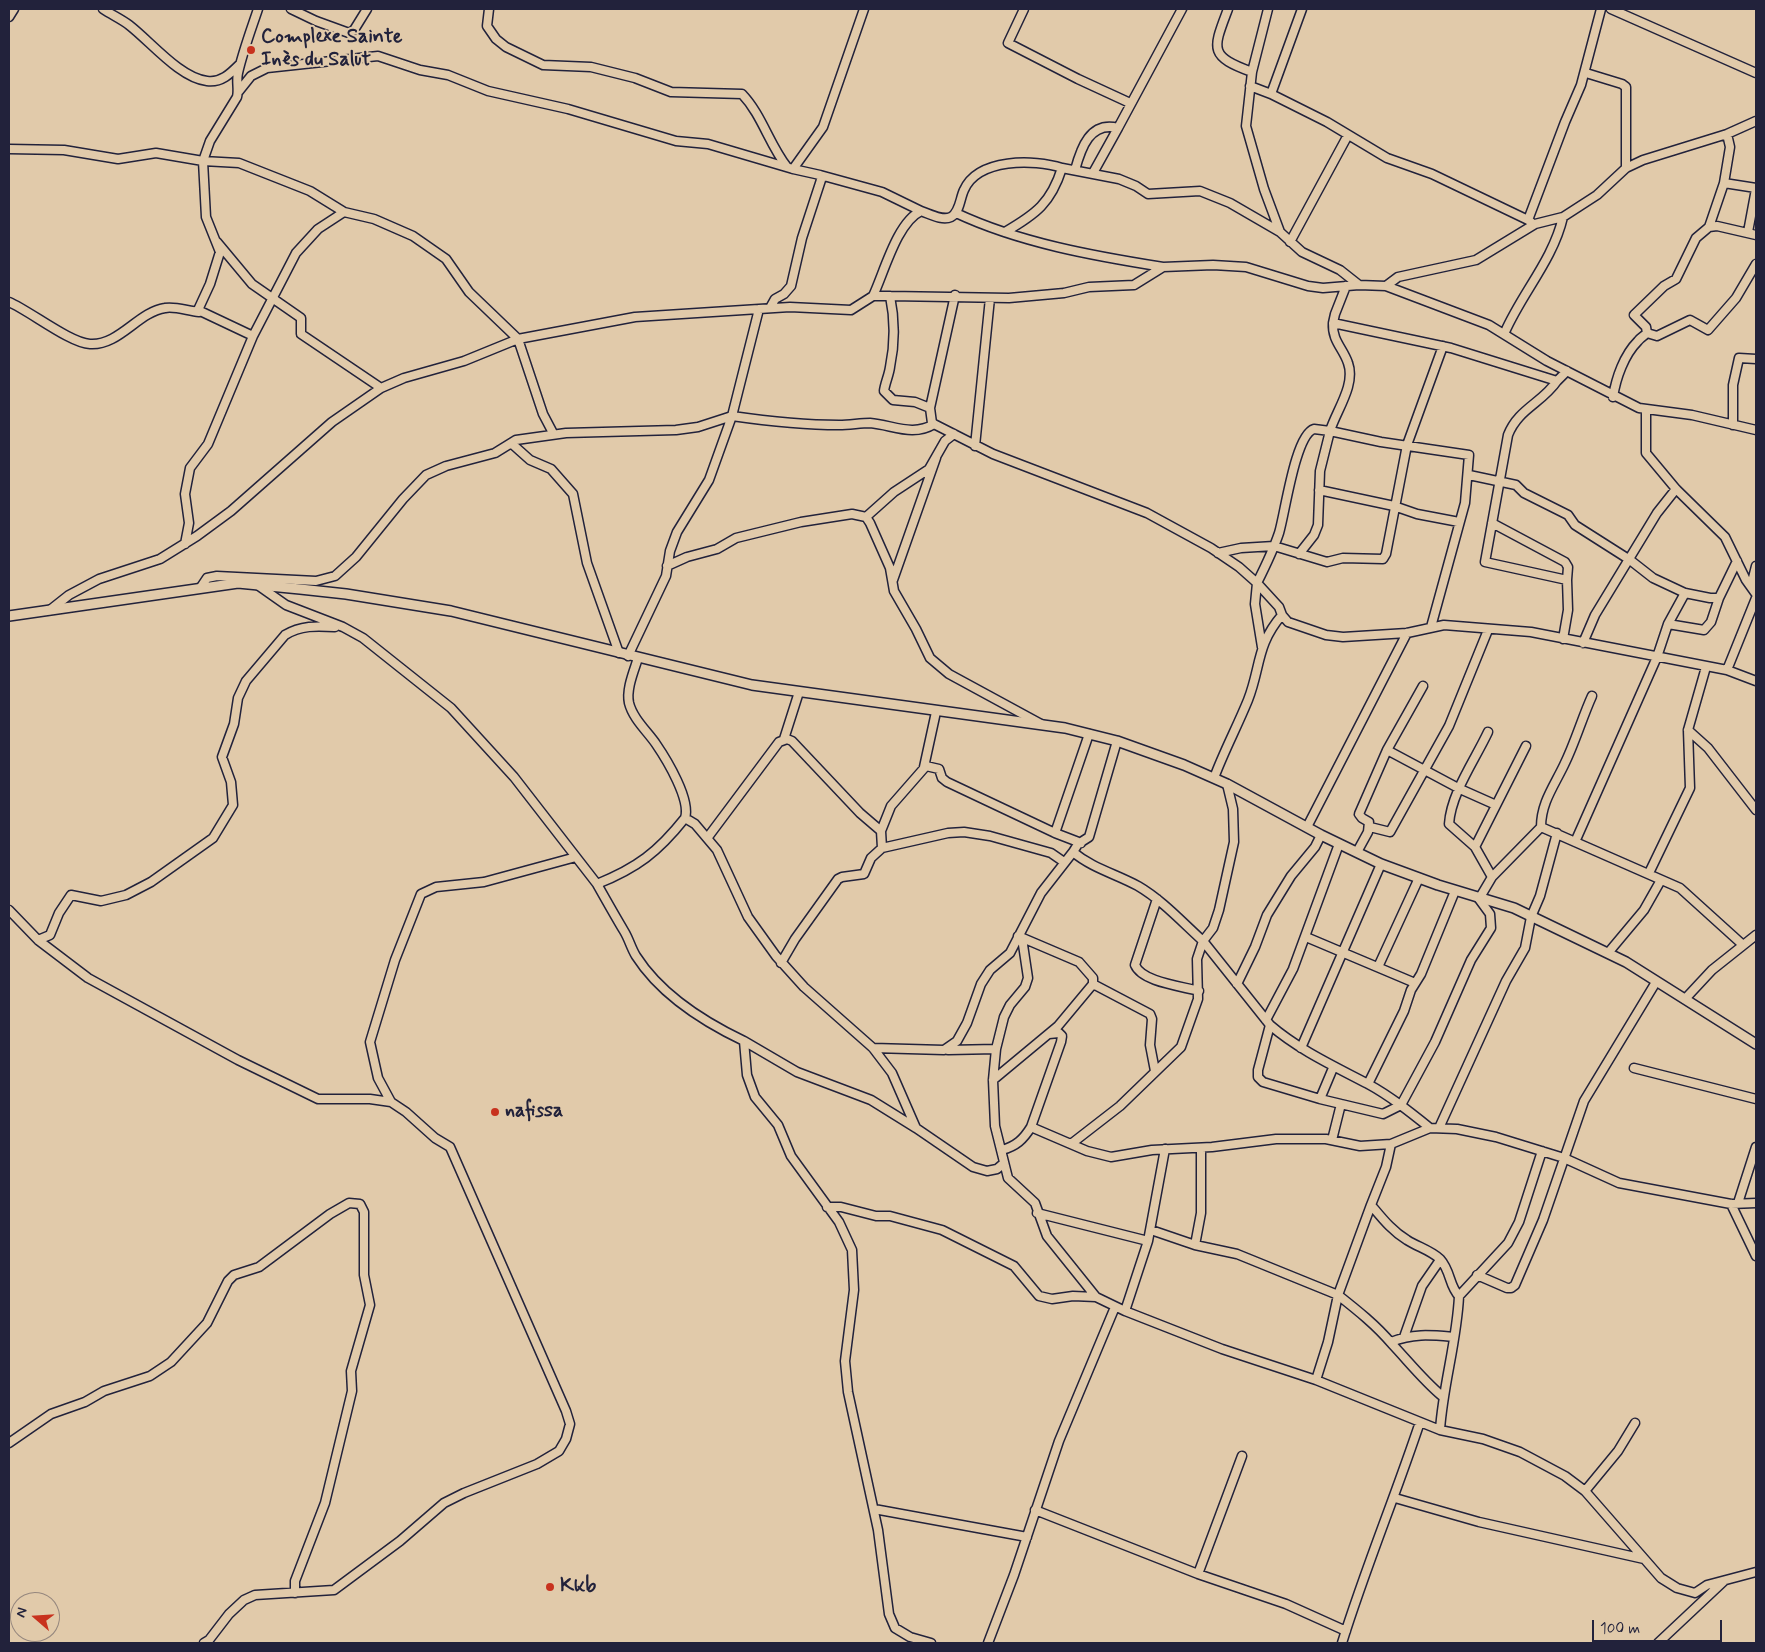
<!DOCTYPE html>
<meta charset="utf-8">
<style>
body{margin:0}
#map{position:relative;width:1765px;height:1652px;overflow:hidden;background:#e1caaa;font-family:Mynerve,sans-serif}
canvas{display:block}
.frame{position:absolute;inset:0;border:10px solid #22223b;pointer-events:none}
.north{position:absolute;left:10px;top:1592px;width:50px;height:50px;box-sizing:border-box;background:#e1caaa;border:1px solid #95877e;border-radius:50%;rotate:289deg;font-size:14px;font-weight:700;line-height:20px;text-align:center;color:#22223b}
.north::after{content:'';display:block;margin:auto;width:18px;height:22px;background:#c8321e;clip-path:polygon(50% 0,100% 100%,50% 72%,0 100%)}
.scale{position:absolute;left:1592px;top:1620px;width:130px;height:22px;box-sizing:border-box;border:2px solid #22223b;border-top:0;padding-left:6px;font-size:15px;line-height:18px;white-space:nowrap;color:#22223b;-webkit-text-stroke:4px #e1caaa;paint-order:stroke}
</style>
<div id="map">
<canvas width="1765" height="1652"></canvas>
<div class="frame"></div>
<div class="north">N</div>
<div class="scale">100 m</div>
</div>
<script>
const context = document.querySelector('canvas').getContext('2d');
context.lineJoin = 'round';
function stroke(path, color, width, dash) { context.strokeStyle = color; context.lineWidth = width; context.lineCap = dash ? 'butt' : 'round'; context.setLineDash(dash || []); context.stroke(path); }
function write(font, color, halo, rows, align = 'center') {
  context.font = font + ' Mynerve,sans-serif'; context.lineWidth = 4; context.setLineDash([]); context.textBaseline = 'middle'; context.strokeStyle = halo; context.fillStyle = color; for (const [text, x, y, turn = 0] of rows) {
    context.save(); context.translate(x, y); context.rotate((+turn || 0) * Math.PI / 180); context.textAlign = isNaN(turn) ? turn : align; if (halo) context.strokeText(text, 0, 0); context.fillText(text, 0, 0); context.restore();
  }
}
const minor = new Path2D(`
 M103,9C112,15 121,19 129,25C151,42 180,78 207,81C221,83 230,74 240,64
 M291,9L316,21L349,33L354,30L367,9
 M489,9L487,26L496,39L506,47L543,65L591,67L635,78L671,92L742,94C762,115 769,144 787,167
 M1024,9L1008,43L1078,79L1130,103
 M1228,9C1213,49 1208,56 1252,72
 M1268,9L1252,72L1246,126L1264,189L1280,232L1302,252L1340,270L1359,285
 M1611,9L1756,73
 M9,17L14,9
 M1586,73L1622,84L1626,87V168
 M1250,86L1271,94L1302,9
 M239,91L251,76L267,68L378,56L420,70L448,75L488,91L568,109L676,141L708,144L793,169
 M1271,94L1327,122L1387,158L1432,174L1528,220
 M9,149L64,150L118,159L156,153L203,161L239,163L310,191L344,212L374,219L413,236L446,259L469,292L518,339L543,414L553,433
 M1075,170C1081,148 1090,121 1118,128L1182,9
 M1093,173L1118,128
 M820,175L882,192L921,211
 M1724,183L1756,188
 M956,213C1020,243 1094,256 1163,267
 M1531,222L1528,220L1565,122L1581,85L1601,9
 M1709,227L1717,226L1756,235
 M1005,232C1036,214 1051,203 1062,168L1119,179L1136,186L1148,194L1200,191L1230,203L1280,232
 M1748,232L1756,189
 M217,242L252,284L301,318V334L381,388
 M1290,242L1348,135
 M1346,286L1335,314L1333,323L1451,348L1557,381L1567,371
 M1386,286L1398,277L1476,260L1535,224L1563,217L1597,195L1626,168L1643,160L1727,134L1756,121
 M955,295L930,408L932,423L993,454L1147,513L1211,548L1239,567L1257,583L1255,604L1262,647
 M873,296C884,273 897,222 921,211C930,214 942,221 951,217C960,212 960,198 964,190C978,158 1034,159 1062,168
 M890,296C895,320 895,343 890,367C889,375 885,383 884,391L893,400L915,402L930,408
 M9,302C30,311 70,343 90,344C119,346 138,312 165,308C175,306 188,311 199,312
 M770,308L775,299L784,294L791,286L802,238L821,180L820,175L793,169L823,127L864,9
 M1333,323C1332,341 1343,348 1348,363C1356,385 1336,411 1330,431L1314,429C1295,435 1285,514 1279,533C1273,551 1265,567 1257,583L1279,607L1282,615L1288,622L1326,635L1343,637L1407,633L1444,625L1531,632L1727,670L1756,681
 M1505,332C1522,293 1553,260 1563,217
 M1647,333L1657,336L1690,320L1708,330L1736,298L1756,264
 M253,336L296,253L318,229L344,212
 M1557,381C1542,403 1518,409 1508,435L1485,562L1567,580L1568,610L1563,639
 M1613,397C1616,378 1624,355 1638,341C1641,337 1644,336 1647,333L1646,327L1634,315L1664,286L1676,279L1696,238L1709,227L1724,183L1730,147L1727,134
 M1646,410V453L1676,489L1725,537L1746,580L1756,594
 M1733,425V385L1739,358L1756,359
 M511,443L530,460L551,469L573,494L587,563L619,653
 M975,446L990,298
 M1469,475L1516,485L1524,493L1568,515L1575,525L1630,560L1653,578L1685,593L1710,598H1719L1737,561
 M1319,490L1394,506L1417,514L1459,522
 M866,517L894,492L929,469L945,441L954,434
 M1492,523L1565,562L1568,567L1567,580
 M185,544L189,523L185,494L190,468L208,444L253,336L198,310L210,284L220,252L206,217L203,161L210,141L237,97C239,89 236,82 238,73C243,51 251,30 258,9
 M1218,553L1241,548L1274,546L1327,562L1343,558L1383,559L1386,554L1407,445L1443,346
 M1299,554L1314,535L1318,525L1320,471L1330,431L1381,442L1469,455L1465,503L1431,627
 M667,566L687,557L717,549L736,538L801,522L852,514L866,517L870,523L890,568L894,591L916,629L930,658L949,674L1041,724
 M893,580L936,458
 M259,586L286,605L343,627L363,638L451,708L514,777L597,884C637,868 658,852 685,818L695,824L717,850L748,917L776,956L804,987L873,1048L892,1073L916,1128L973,1167L987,1171L997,1169L1004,1163
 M1751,586L1756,566
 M201,587L207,578L217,576L316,581L335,576L356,557L403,499L426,475L446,466L495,453L516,440L566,433L676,430L698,427L732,416L759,309
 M50,610L69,595L99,579L160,559L197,536L231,511L332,422L381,388L404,378L464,361L518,339L635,317L790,307L851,310L873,296H890L1009,298L1064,293L1089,287L1134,285L1163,267L1213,265L1246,267L1308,286L1323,288L1359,285L1386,286L1489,325L1547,361L1639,408L1692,415L1756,430
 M1668,624L1704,630L1711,622L1719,598
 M1583,643L1595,615L1657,513L1676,489
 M628,656L666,576L670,551L677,532L709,480L732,416C767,421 804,425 839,425C850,425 860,423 870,423C893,425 913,437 934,424
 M638,658C634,671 626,689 629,703C633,719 648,732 656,744C667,760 691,800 685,818
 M1727,670L1756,598
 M1688,730L1708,748L1756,810
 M1488,732C1475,760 1451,793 1449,824L1475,847L1492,877
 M784,739L799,692
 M1387,750L1460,789L1496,805
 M924,767L936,712
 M1214,778C1224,751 1237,727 1248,700C1261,667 1256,645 1282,615
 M1227,784L1233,809L1234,842L1219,910L1213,928L1203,941L1270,1025C1299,1050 1334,1066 1368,1084C1390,1096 1410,1112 1430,1128
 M1307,827L1407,633
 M1370,827L1390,832L1449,726L1488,630
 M1541,827L1680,888L1743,945
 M708,837L779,742L787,739L792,741L860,813L881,831
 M1575,842L1657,657L1668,624L1685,593
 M1081,843L1055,833L1089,734
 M1475,847L1526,746
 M882,848L881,831L891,806L926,766L939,769L942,778L947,782L1055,833
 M1357,852L1368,832L1369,822L1362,818L1359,814L1387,750L1423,686
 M1649,873L1690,788L1688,730L1706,667
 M597,884C606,900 615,916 624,931C629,939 631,948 636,956C661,995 702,1021 744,1041
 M1157,899L1135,965C1142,982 1181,986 1199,991
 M9,910L38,940L88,978L238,1060L318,1099H370L391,1102L406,1112L435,1138L450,1147L566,1411L570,1424L566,1439L559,1451L537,1464L464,1493L444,1503L400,1541L334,1590L255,1595L244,1600L229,1614L209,1640L204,1643
 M1306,937L1415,983
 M1022,938L1028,978L1025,987L1010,1005L1004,1017L996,1049L993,1080L995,1126L1008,1178L1035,1203L1047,1236L1096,1297
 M38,940L50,935L59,913L71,895L101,901L126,895L151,882L213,838L233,805L231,782L222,757L234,724L238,698L246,681L285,635C301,625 317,626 335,627
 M1608,953L1644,910L1661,880
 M781,963L795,939L838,879L842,877L864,874L871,858L882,848L948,833L964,832L990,836L1051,853L1064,862
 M1378,967L1419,878
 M1093,984L1150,1014L1152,1019L1150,1045L1155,1071
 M1237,984L1255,947L1267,915L1291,876L1315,847L1321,835
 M1685,999L1712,970L1756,935
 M1266,1020L1293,969L1339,844
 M1270,1025L1258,1070V1077L1263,1082L1320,1099L1383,1114L1401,1105L1435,1042L1471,960L1491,928L1490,914L1479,899L1492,877L1541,827C1541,803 1554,786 1564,765C1575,743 1582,718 1592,696
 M873,1048L944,1050L957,1041L967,1023L981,984L990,970L1010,953L1041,893L1073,852
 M1301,1048L1381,864
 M948,1050L996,1049
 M1634,1068L1756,1099
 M993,1080L1058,1026L1093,984V978L1079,962L1018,936
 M1368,1084L1404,1011L1411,990L1421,974L1455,891
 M1320,1099L1333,1068
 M391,1102L378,1078L370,1042L395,960L421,894L436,887L484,882L576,857
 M1031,1127L1087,1151L1111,1157L1152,1150L1212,1147L1276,1139H1326L1360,1146L1391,1144L1430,1128L1457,1129L1496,1137L1564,1158L1619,1183L1731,1204L1756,1203
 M916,1128L871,1100L797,1072L744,1041L747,1075L755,1097L778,1125L791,1156L839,1222L852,1250L854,1290L845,1361L848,1392L878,1530L889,1614L895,1628L910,1637L931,1643
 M1439,1128L1506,981L1525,948L1531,917L1540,896L1557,833
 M1332,1140L1341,1104
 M1071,1144L1120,1106L1181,1047L1198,999L1197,959L1203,941C1182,922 1162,900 1138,886C1116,874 1092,868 1073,852L1078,844L1089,837L1117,741
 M1391,1144L1386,1167L1371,1205C1382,1218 1392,1231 1407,1240C1418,1247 1430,1250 1440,1259C1451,1271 1449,1286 1459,1296C1457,1341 1443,1385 1440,1430
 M1002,1150C1016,1146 1023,1140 1031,1127L1061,1042L1062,1036L1059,1033L1049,1034
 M1738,1203L1756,1147
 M1731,1204L1756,1256
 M1371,1205L1338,1295C1357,1310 1376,1325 1392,1344C1409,1362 1423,1380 1442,1396
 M827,1207H841L876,1216H890L942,1230L1014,1266L1039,1296L1052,1299L1073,1296L1096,1297L1125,1311L1222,1349L1316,1380L1440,1430L1483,1439L1520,1452L1565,1476L1585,1491L1661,1578L1677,1588L1695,1593L1707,1585L1756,1572
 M1037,1213L1148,1241
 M1151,1230L1195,1245L1237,1254L1338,1295L1328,1342L1316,1380
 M1195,1245L1201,1213V1148
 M1477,1275L1507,1288H1511L1515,1285L1543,1220L1584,1101L1656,982
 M1459,1296L1508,1243L1519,1222L1542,1151
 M1125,1311L1148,1241L1165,1149
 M1404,1337L1422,1286L1440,1260
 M1391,1342C1413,1333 1431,1335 1454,1337
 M9,1443L51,1414L85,1402L104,1391L150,1376L171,1362L207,1323L228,1281L234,1275L259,1267L330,1214L349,1203L360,1204L364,1212V1275L370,1305L351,1371L352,1391L325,1503L295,1581V1593
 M1585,1491L1618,1451L1635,1423
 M1395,1498L1479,1522L1644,1559
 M874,1509L1027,1537
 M1035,1510L1198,1574L1286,1604L1346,1631
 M1198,1574L1242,1456
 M988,1643L1014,1575L1059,1441L1115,1307
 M1342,1643C1365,1569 1395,1497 1420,1422
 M1658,1643L1724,1581`);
const tertiary = new Path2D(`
 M9,616L238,583L300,589L346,594L451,611L752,685L1065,728L1117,741L1184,765L1227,784L1321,835L1381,864L1438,885L1514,908L1626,962L1756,1044`);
stroke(minor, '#22223b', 11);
stroke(tertiary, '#22223b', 12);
stroke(minor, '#e1caaa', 8);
stroke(tertiary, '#e1caaa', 9);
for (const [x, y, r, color] of [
 [251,50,5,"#c8321e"],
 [495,1112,5,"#c8321e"],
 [550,1587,5,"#c8321e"]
]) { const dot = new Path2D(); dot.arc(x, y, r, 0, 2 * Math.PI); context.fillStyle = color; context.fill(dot); stroke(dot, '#e1caaa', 2); }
write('bold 20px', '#22223b', '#e1caaa', [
 ["Complexe Sainte",261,38],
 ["Inès du Salut",261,61],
 ["nafissa",505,1112],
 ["Kkb",560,1587]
], 'left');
</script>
